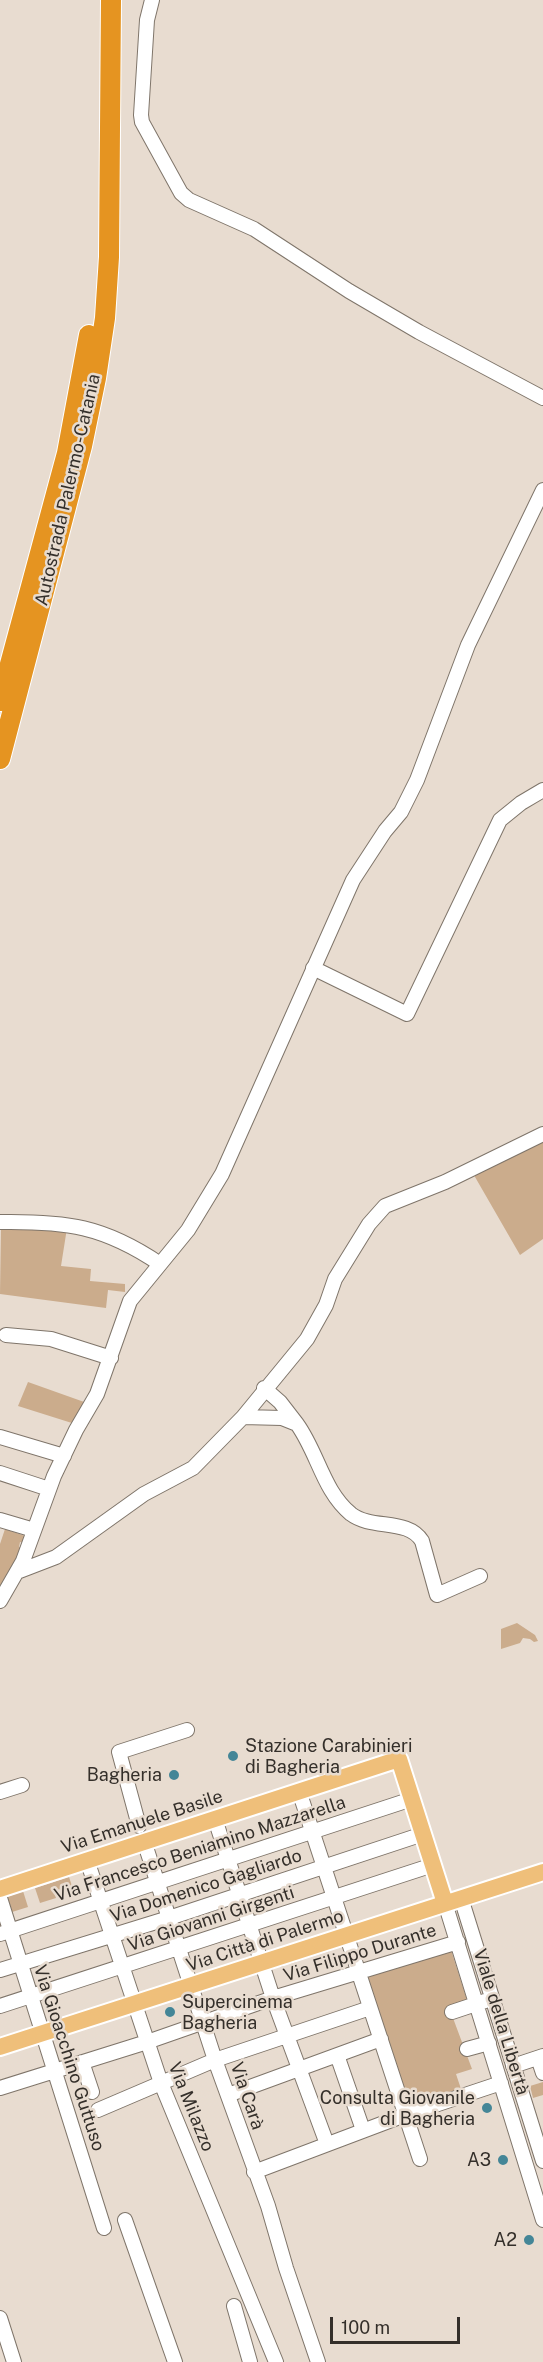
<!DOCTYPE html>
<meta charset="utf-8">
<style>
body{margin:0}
#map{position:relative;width:543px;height:2362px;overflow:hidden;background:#e8dcd0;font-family:"Public Sans",sans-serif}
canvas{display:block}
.scale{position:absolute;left:330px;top:2317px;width:130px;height:27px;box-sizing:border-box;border:3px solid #342f2a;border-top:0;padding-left:8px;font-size:18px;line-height:21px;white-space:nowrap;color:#342f2a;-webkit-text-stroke:4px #e8dcd0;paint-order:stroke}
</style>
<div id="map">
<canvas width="543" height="2362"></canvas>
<div class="scale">100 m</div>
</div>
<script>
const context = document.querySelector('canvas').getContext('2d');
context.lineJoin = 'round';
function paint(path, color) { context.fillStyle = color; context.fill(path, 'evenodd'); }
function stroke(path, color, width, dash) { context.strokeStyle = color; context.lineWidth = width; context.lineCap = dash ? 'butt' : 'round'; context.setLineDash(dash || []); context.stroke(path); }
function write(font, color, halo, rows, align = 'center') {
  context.font = font + ' "Public Sans",sans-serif'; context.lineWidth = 5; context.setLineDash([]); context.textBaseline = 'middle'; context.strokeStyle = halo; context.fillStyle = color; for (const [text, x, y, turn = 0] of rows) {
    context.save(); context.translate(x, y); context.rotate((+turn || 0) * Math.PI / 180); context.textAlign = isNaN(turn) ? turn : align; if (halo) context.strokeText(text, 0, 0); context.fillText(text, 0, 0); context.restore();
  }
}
paint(new Path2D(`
 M543,1134V1239L520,1255L471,1170Z
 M1,1227L67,1228L61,1266L91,1269L90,1281L125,1284V1292L108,1290L106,1308L0,1294Z
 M28,1382L87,1403L75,1424L18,1406Z
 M5,1529L28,1537L24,1543L20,1542L19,1547L22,1548L0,1596V1544Z
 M517,1623L535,1635L538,1641L534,1642L530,1639L523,1638L520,1643L501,1649V1629Z
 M69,1877L74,1892L63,1895L61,1889L54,1891L56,1898L40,1903L35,1888Z
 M23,1891L28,1907L12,1912L7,1897Z
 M451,1950L467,2000L453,2004L450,2010L472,2069L456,2074L461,2089L409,2109L366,1977Z
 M543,2082V2095L533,2098L530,2086Z`), '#cbac8c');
const minor = new Path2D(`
 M152,0L147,20L141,115L142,122L181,193L189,200L254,229L349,291L419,332L543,398
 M313,968L407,1014L500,820L521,803L543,790
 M0,1222C66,1221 104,1226 160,1264
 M6,1335L51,1339L111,1358
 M243,1417L282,1418L297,1424L280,1402L264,1388
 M297,1424C318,1453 323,1491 351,1514C372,1530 408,1518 422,1541L437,1595L480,1576
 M0,1437L64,1456
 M0,1473L49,1489
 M0,1520L34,1530
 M17,1572L56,1557L144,1494L193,1468L243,1417L307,1339L326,1305L335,1279L369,1224L385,1206L445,1182L543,1134
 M0,1601L23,1561L54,1476L76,1430L97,1394L130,1301L188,1230L222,1174L353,880L385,831L401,812L417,780L468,645L543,490
 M299,1791L420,2159
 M0,1792L22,1785
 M215,1819L273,1998L327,2144
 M139,1826L119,1752L187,1730
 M144,1841L215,2060L268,2206L286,2268L318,2362
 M87,1860L161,2083L276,2362
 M0,1898L104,2228
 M461,1898L543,2161
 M445,1903L543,2220
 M0,1934L412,1799
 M0,1970L169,1918L423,1834
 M0,2006L433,1865
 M452,2012L485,2001
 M467,2049L489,2043
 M337,2055L363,2130
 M538,2058L543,2073
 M82,2062L92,2092
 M513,2066L543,2056
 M0,2088L147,2042L273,1998L458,1942
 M228,2095L381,2039
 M98,2110L215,2060L370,2008
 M254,2172L405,2115L501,2083
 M125,2220L175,2362
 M234,2306L250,2362
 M0,2318L14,2362`);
const major = new Path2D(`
 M0,1889L399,1759L445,1903
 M0,2047L543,1872`);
const highway = new Path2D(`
 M0,701L67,453L89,335
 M0,759L82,446L96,378L105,318L109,257L111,0`);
stroke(minor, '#7f756a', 16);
stroke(major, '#fff', 20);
stroke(highway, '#fff', 22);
stroke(minor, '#fff', 14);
stroke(major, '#efbf7a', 16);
stroke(highway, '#e59421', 20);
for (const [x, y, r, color] of [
 [233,1756,6,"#448697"],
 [174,1775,6,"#448697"],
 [170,2012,6,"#448697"],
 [487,2108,6,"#448697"],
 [503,2160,6,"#448697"],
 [529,2240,6,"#448697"]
]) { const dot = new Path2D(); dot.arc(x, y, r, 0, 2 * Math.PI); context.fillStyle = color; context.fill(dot); stroke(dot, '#e8dcd0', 2); }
write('18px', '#342f2a', '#e8dcd0', [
 ["Autostrada Palermo-Catania",68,490,-77],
 ["Via Emanuele Basile",142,1822,-18],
 ["Via Francesco Beniamino Mazzarella",200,1849,-18],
 ["Via Domenico Gagliardo",206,1886,-18],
 ["Via Giovanni Girgenti",211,1919,-18],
 ["Via Città di Palermo",265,1941,-18],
 ["Via Filippo Durante",360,1953,-17],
 ["Viale della Libertà",501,2022,73],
 ["Via Gioacchino Guttuso",69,2058,72],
 ["Via Carà",247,2096,71],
 ["Via Milazzo",191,2107,68]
]);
write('18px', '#342f2a', '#e8dcd0', [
 ["Stazione Carabinieri",245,1746,"left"],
 ["di Bagheria",245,1767,"left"],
 ["Bagheria",162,1775],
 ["Supercinema",182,2002,"left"],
 ["Bagheria",182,2023,"left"],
 ["Consulta Giovanile",475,2098],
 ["di Bagheria",475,2119],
 ["A3",491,2160],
 ["A2",517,2240]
], 'right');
</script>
